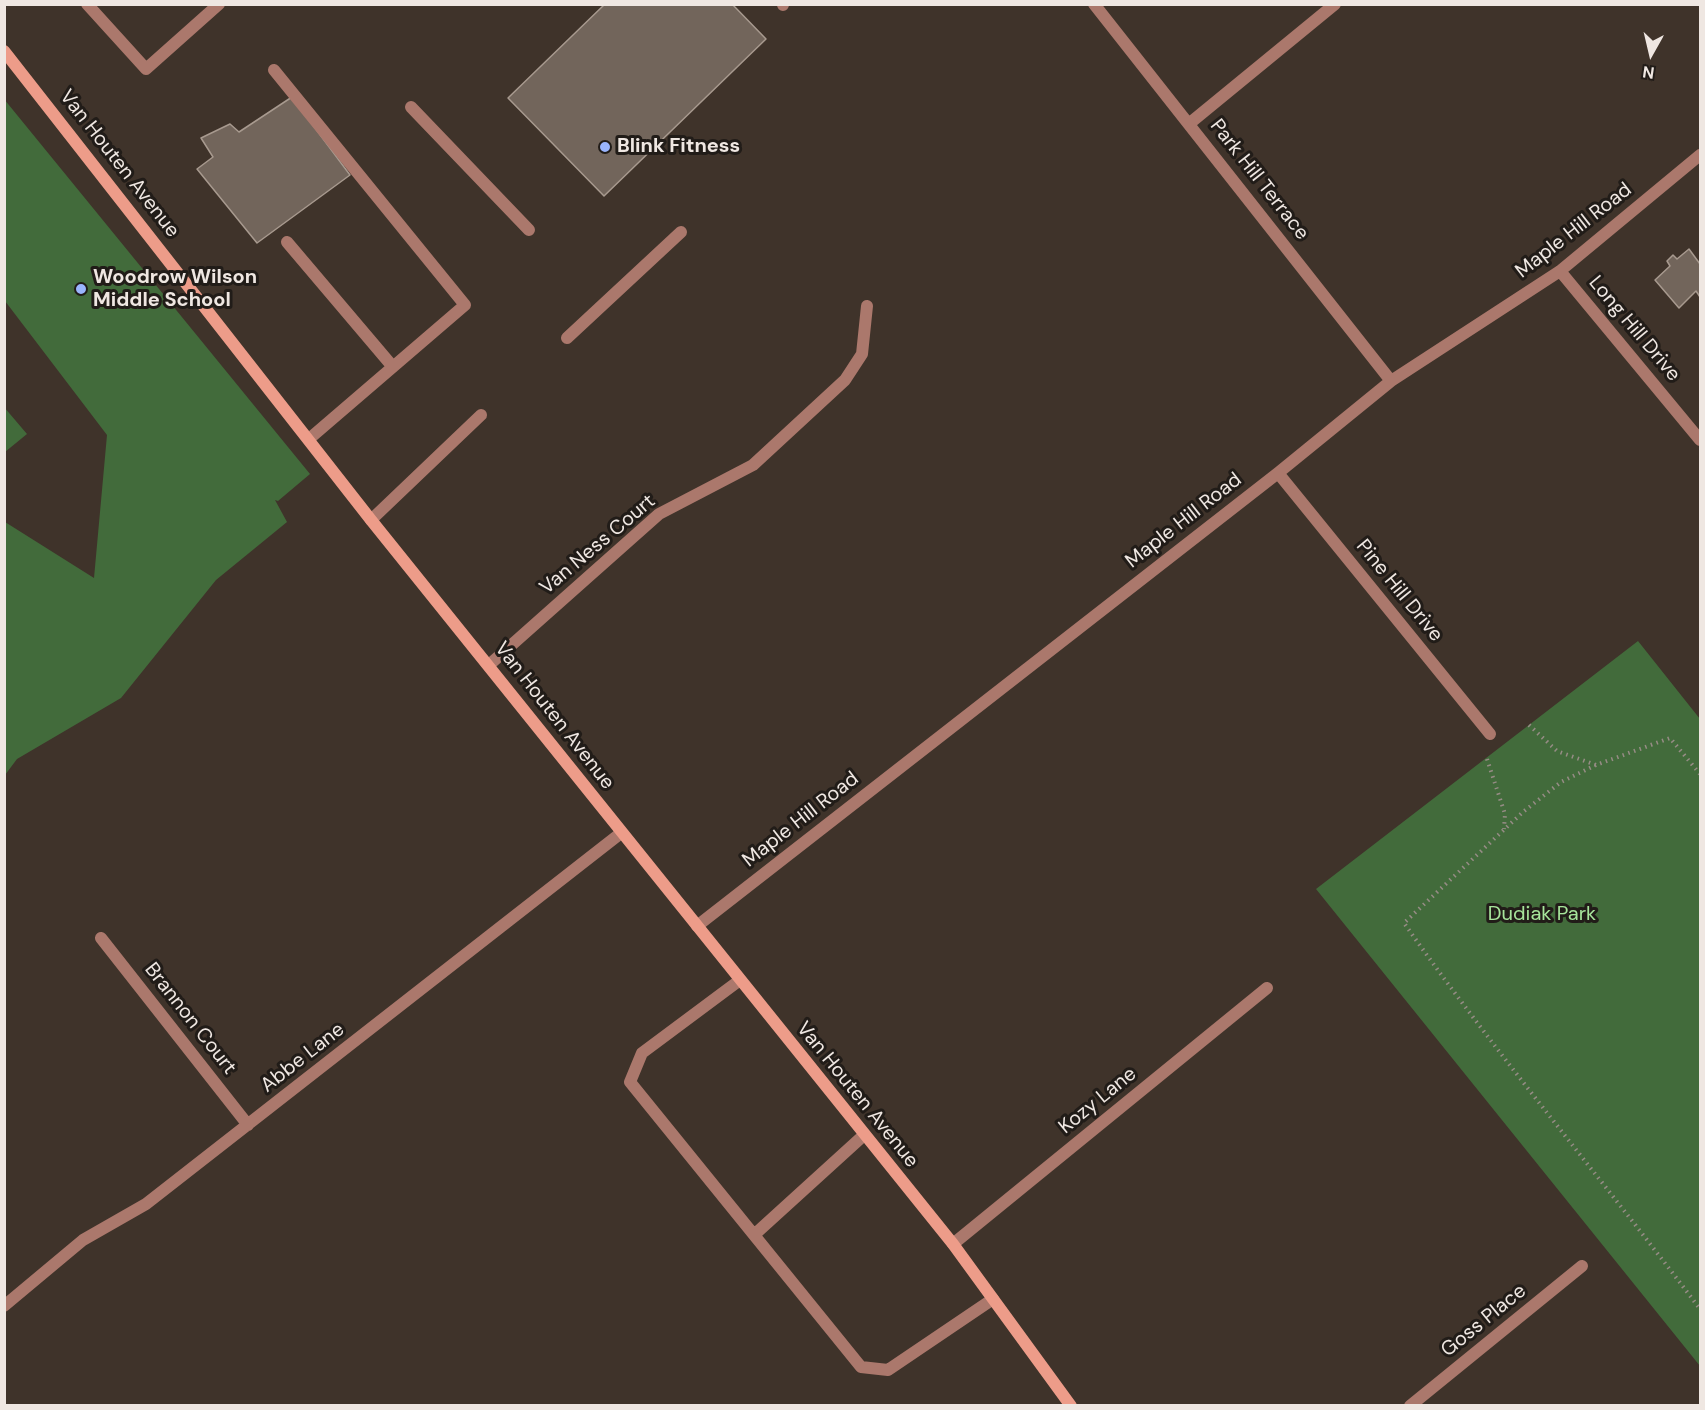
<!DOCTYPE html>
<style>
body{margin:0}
#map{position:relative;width:1705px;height:1410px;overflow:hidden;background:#3f332a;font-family:"DM Sans",sans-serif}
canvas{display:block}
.frame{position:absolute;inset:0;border:6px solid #efe7e2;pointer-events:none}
.north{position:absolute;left:1621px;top:24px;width:60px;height:60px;-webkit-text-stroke:4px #211c18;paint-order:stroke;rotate:188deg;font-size:16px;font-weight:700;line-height:24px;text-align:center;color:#efe7e2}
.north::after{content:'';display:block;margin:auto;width:21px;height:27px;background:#efe7e2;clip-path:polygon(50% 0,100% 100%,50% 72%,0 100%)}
</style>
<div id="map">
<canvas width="1705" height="1410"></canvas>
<div class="frame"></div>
<div class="north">N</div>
</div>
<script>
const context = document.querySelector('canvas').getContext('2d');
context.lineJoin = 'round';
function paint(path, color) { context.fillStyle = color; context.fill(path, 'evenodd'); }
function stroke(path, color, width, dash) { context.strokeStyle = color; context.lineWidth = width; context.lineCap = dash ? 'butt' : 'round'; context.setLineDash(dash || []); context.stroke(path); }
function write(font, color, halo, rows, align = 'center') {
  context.font = font + ' "DM Sans",sans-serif'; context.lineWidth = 6; context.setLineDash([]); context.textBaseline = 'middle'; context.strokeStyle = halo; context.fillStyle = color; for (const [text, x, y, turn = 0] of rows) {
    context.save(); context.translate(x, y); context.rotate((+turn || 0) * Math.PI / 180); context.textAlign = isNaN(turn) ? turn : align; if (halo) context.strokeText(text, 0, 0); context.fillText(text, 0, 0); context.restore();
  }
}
paint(new Path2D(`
 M4,99L310,474L278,501L275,500L287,522L216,580L121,698L17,759L5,775V522L94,578L107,435L5,301Z
 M4,407L27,434L5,452H4Z
 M1638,641L1700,719V1366L1316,889Z`), '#426b3b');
const building = new Path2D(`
 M605,4H732L766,39L604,196L508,98Z
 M292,97L350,175L257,243L197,169L213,157L201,138L230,124L239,132Z
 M1689,249L1700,264V297L1696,291L1679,308L1655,280L1670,266L1667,261L1673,255L1677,259Z`);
paint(building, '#72655b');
stroke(building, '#a89a8f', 1.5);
stroke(new Path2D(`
 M1529,725L1557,751L1596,765L1670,738L1700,774
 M1487,759L1505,814L1504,829
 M1596,765L1561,782L1523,812L1404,923C1497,1055 1602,1179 1700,1309`), '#968c85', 4, [1.5, 4.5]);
stroke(new Path2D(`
 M87,4L146,69L219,4
 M783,4V5
 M274,70L465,305L309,439
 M411,107L529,230
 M287,242L393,367
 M567,338L681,232
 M371,520L481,415
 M740,980L642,1053L630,1082L861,1367L888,1370L993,1299
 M754,1235L864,1135`), '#ab786c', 12);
stroke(new Path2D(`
 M1094,4L1391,381
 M1190,123L1335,4
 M1560,271L1700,440
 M1278,473L1490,734
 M489,665L659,514L753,465L845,380L862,354L867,306
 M697,926L1278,473L1391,381L1560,271L1700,155
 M101,938L248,1125
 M953,1244L1267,988
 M4,1306L83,1240L146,1204L621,833
 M1410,1406L1582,1266`), '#ab786c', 12);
stroke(new Path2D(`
 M4,51L371,520L953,1244L1071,1406`), '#ed9c89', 12);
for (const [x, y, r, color] of [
 [605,147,6,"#9ab5fd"],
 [81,289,6,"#9ab5fd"]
]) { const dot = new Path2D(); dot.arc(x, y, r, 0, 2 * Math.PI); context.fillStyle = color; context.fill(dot); stroke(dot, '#211c18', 2); }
write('bold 20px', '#efe7e2', '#211c18', [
 ["Blink Fitness",617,147],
 ["Woodrow Wilson",93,278],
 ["Middle School",93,301]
], 'left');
write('20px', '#efe7e2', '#211c18', [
 ["Van Houten Avenue",119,164,52],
 ["Park Hill Terrace",1259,180,52],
 ["Maple Hill Road",1574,231,-38],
 ["Long Hill Drive",1634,329,50],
 ["Maple Hill Road",1184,521,-38],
 ["Van Ness Court",598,545,-40],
 ["Pine Hill Drive",1399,591,51],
 ["Van Houten Avenue",554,716,52],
 ["Maple Hill Road",801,820,-38],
 ["Brannon Court",190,1019,52],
 ["Abbe Lane",303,1058,-38],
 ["Van Houten Avenue",857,1095,51],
 ["Kozy Lane",1098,1101,-39],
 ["Goss Place",1484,1321,-39]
]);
write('20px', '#a7e59b', '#211c18', [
 ["Dudiak Park",1542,915]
]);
</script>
